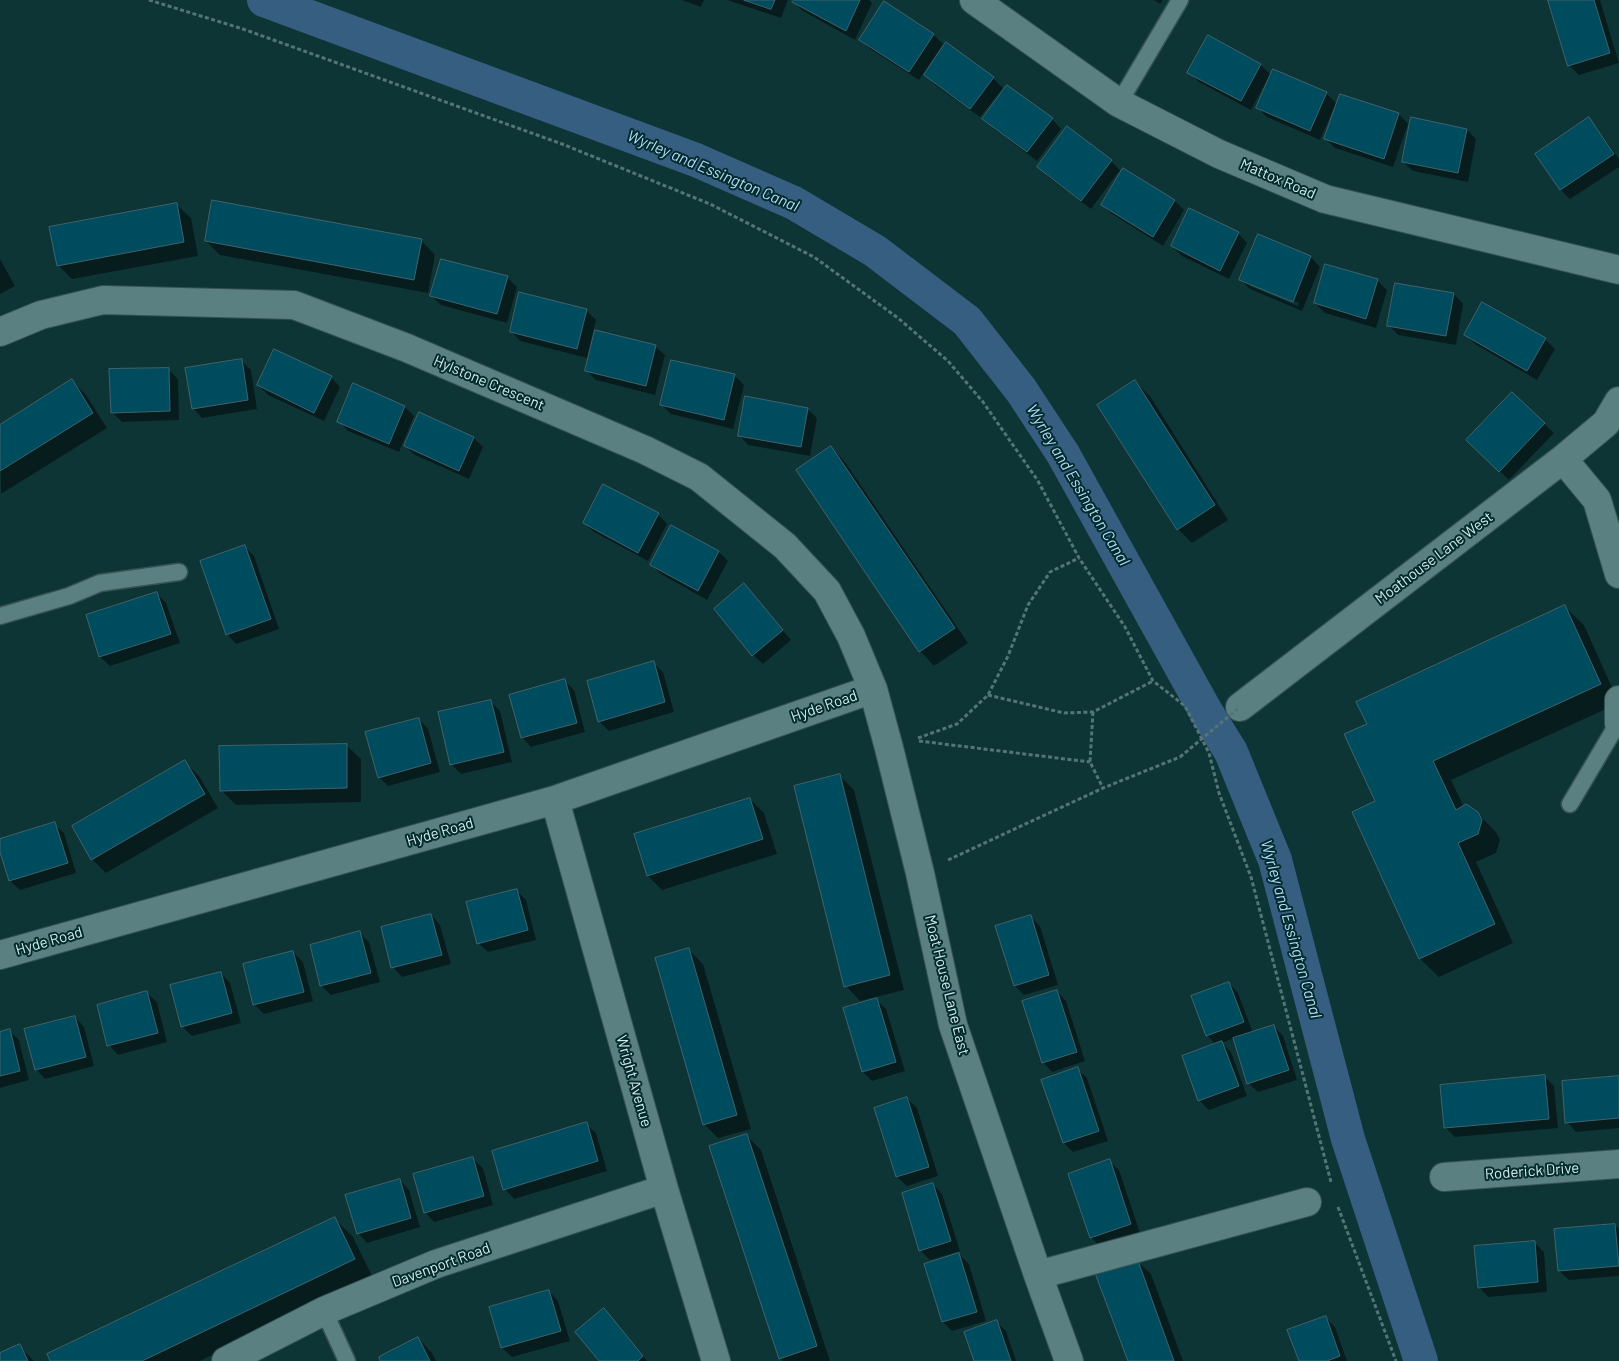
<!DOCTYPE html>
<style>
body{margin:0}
canvas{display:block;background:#0e3536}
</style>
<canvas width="1619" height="1361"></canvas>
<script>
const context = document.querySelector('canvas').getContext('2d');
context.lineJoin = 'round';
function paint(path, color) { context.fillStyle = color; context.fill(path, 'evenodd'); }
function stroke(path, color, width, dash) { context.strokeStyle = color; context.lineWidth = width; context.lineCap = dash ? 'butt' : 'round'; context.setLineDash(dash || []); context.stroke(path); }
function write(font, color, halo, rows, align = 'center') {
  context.font = font + ' Barlow,sans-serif'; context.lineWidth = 4; context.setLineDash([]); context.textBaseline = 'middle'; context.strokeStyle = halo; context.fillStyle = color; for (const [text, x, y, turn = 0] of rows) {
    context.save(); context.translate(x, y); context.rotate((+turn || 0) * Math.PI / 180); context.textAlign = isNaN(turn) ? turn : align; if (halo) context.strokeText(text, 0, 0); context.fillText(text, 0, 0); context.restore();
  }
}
paint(new Path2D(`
 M682,0H704L701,7Z
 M727,0H788L781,18Z
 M795,0H869L872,3L855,40L803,11L794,2Z
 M1154,0H1163L1160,4Z
 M1549,0H1600L1619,63L1579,75L1569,65Z
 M884,3L934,35L943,44L919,80L870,49L860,40Z
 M1208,37L1261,65L1272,76L1326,93L1336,103L1320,140L1267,117L1258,108L1271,77L1269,76L1251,110L1199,82L1189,72Z
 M947,43L993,78L1003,88L980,117L935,85L926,75Z
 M1399,114L1408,124L1393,167L1335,148L1326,139Z
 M984,119H1052L1061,129L1037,161L993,128Z
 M1589,119L1598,129L1619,159V167L1570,199L1561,190L1537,154Z
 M1467,130L1476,139L1468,182L1413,171L1403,162Z
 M1111,161L1120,170L1091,209L1048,177L1039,167Z
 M1124,170L1175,201L1184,210L1163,246L1112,214L1102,205Z
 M176,204L191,218L198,256L72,279L58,265Z
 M1238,233L1247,243L1229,279L1182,256L1172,246Z
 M1259,236L1311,257L1320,267L1302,311L1250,289L1241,280ZM1250,283L1299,303L1298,306L1250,286Z
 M421,240L435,255L428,293L220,255L206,241Z
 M0,259L15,286L0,294Z
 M507,277L517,287L507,323L441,305L432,296Z
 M1377,280L1387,290L1376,328L1325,313L1315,303Z
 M1454,294L1463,304L1456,345L1398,335L1389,325Z
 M586,310L596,320L587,358L520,341L511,331Z
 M1465,334L1545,339L1555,349L1537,380L1475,344Z
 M655,346L665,355L655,395L596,380L587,371Z
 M241,360L251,370L257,409L202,418L193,408Z
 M168,369L178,379L179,420L122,422L112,412Z
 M734,375L744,385L733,429L671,414L662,405Z
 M331,377L340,387L324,421L268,395L258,385Z
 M72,381L86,395L107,428L1,494L0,426Z
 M1135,382L1150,396L1228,520L1192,543L1178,529Z
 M1512,393L1554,433L1509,480L1477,450Z
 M405,407L414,416L399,452L348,431L339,421Z
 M807,409L817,418L810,456L748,445L739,435Z
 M419,414L474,438L483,447L469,479L415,455L405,446Z
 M831,447L845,462L968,643L934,666L920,651L798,470Z
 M658,514L667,524L648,561L594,532L584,523Z
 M672,527L719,552L728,561L707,600L661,574L651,564Z
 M245,547L254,556L279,629L236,644L227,634Z
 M744,585L791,640L763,664L753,655Z
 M157,593L166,603L180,643L110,666L100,657Z
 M1565,607L1584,625L1619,703L1451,780L1464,807L1477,813L1496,832L1500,840L1496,853L1476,862L1513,943L1439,977L1420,959L1354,813L1377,802Z
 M653,663L663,672L674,712L609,731L599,721Z
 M565,681L574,690L585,732L531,747L522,737Z
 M490,701L500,711L512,762L461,774L452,765Z
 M419,719L428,729L440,772L388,786L379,777Z
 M346,745L361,759V802L236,805L221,790Z
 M185,762L199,776L218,808L106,873L92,859Z
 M840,776L854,790L904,990L860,1001L846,986Z
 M750,799L764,813L777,854L662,890L648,876L635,835Z
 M54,824L64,833L76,873L20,890L10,881L0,847V840Z
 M517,891L526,900L536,940L488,952L478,943Z
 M431,915L440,925L451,964L402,977L393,967Z
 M1031,917L1040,926L1058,985L1024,995L1015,986Z
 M360,933L369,942L380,982L331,995L321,985Z
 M689,950L703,964L751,1129L718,1138L704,1124Z
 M293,952L303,962L313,1001L264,1014L254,1004Z
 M221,973L230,983L241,1023L192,1036L182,1026Z
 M1229,983L1238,993L1253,1033L1274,1026L1283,1036L1297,1080L1258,1092L1248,1083L1234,1038L1222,1043L1231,1052L1247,1096L1209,1110L1199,1100L1216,1045L1207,1035Z
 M1057,991L1066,1001L1085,1061L1052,1072L1043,1062Z
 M147,993L157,1002L167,1042L118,1055L109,1045Z
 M876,999L886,1009L905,1071L872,1081L863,1072Z
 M75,1017L84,1027L94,1066L45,1079L36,1069Z
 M10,1031L19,1040L29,1080L0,1088V1033Z
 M1077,1069L1087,1078L1108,1141L1073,1152L1064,1143Z
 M1545,1077L1554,1086L1558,1128L1455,1137L1445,1127Z
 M1619,1077V1128L1576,1132L1567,1122Z
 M907,1098L917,1108L938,1176L907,1186L897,1177L876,1109Z
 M586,1124L596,1133L607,1171L514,1199L505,1189Z
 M746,1135L761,1150L830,1361H783L780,1358Z
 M473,1159L483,1168L493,1205L434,1222L425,1212Z
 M1109,1161L1119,1170L1140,1233L1100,1247L1091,1237Z
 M400,1180L409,1190L420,1227L367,1243L358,1233Z
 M933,1184L942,1194L960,1251L930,1260L920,1250Z
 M335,1219L353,1237L373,1278L200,1361H51Z
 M1615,1225L1619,1229V1276L1569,1280L1559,1271Z
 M1534,1242L1544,1252L1547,1292L1488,1297L1479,1287Z
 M959,1254L969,1264L986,1321L952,1331L943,1322Z
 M1136,1260L1151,1274L1183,1361H1129Z
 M549,1291L558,1301L570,1341L512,1357L502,1348L491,1308Z
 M1325,1317L1335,1327L1347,1361H1300Z
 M613,1320L647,1361H600Z
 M997,1322L1006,1331L1016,1361H975Z
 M418,1338L432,1353L436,1361H382Z
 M19,1346L34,1361H0V1355Z`), '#0007');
stroke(new Path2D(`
 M264,0L696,160L794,203L875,251L967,321L1021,390L1063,454L1205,710L1231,752L1275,860L1348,1139L1421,1361`), '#365e80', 34);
const building = new Path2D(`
 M744,0H775L771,9Z
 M794,0H860L846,31L792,2Z
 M1548,0H1594L1610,53L1568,66Z
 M884,1L934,34L909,72L859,40Z
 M1208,35L1261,64L1241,101L1187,73Z
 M946,42L994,77L970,109L924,75Z
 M1273,69L1327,92L1310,131L1256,108Z
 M1007,85L1053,118L1027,152L982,119Z
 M1340,94L1399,113L1384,159L1324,139Z
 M1411,117L1467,129L1458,173L1402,162Z
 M1589,117L1614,154L1560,190L1535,154Z
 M1067,126L1112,160L1081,201L1037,167Z
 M1123,168L1175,200L1153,237L1101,205Z
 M212,200L422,239L414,280L205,241Z
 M177,203L184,242L57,266L49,227Z
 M1189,208L1239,232L1220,271L1171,246Z
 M1258,234L1311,256L1293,302L1239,280Z
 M441,259L508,276L497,314L430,296Z
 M1325,264L1378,279L1366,319L1314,303Z
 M1395,283L1454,293L1446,336L1387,326Z
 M519,292L587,309L577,349L510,332Z
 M1482,302L1546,338L1527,371L1464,335Z
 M595,330L656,345L646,386L585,371Z
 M274,349L332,376L314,413L257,385Z
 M242,359L248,400L192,409L185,368Z
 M671,360L735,374L724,420L660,405Z
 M169,368L170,411L111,413L109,369Z
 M72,379L93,413L0,471V425Z
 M1135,380L1215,505L1177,530L1097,405Z
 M353,383L405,406L389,444L337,422Z
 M1512,392L1545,423L1499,472L1466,440Z
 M745,396L808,408L801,447L738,436Z
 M419,412L474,437L459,471L404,446Z
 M831,446L955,628L919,652L796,470Z
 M603,484L659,513L638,553L583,523Z
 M671,525L719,551L698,591L650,565Z
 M245,545L271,619L226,635L200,561Z
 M744,583L783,630L752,656L714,609Z
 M157,592L171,634L99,657L86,615Z
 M1565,605L1601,684L1433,761L1456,810L1466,804L1478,812L1482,820L1478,834L1458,843L1495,924L1419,959L1352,812L1375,801L1344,734L1367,724L1356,702Z
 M654,661L665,702L598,722L587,681Z
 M565,679L577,723L521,738L509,695Z
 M491,700L504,752L450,765L438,712Z
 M419,718L431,763L378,778L365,732Z
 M347,744V788L220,791L219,746Z
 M185,760L205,794L91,860L72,826Z
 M840,774L890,975L844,987L794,786Z
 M750,798L763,839L647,876L634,834Z
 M55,822L68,863L9,881L0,852V839Z
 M517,889L528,930L477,944L466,902Z
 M431,914L442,955L391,968L381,927Z
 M1031,915L1049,975L1014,986L995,926Z
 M360,931L371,973L320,986L310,945Z
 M689,948L737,1115L703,1125L655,958Z
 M293,951L304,992L253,1005L243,964Z
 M221,972L232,1013L181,1027L170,985Z
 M1229,982L1244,1022L1206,1036L1191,996Z
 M1057,990L1077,1052L1042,1063L1022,1001Z
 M147,991L158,1033L107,1046L97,1005Z
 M877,998L896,1062L862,1072L843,1008Z
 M75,1016L86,1057L35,1070L24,1029Z
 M1274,1025L1289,1070L1247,1084L1233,1038Z
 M10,1029L20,1071L0,1076V1032Z
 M1222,1041L1239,1086L1198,1101L1182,1056Z
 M1078,1067L1099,1131L1063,1143L1041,1080Z
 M1545,1075L1549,1119L1444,1128L1440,1085Z
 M1619,1076V1118L1565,1123L1562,1081Z
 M907,1097L929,1167L896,1177L874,1108Z
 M587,1122L598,1161L503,1190L492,1151Z
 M747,1134L817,1346L779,1359L709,1146Z
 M473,1157L484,1196L424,1213L413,1174Z
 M1110,1159L1131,1224L1090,1238L1068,1174Z
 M400,1179L411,1218L357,1234L345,1195Z
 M933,1183L951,1241L919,1251L902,1193Z
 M335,1217L355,1259L142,1361H50L47,1354Z
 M1615,1224L1619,1266L1558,1271L1554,1229Z
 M1535,1241L1538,1282L1478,1288L1474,1246Z
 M959,1253L977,1312L942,1322L924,1264Z
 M1137,1258L1174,1361H1128L1095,1273Z
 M549,1290L561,1331L501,1348L489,1307Z
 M604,1308L643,1356L638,1361H599L575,1332Z
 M1326,1316L1340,1356L1327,1361H1299L1287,1330Z
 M997,1320L1011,1361H974L964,1332Z
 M418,1337L430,1361H380L379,1357Z
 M20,1344L28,1361H0V1353Z`);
paint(building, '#004c5f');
stroke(building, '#40626d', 1);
const service = new Path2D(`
 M1119,103L1180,0
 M0,616L69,596L100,583L179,572
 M1570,804L1618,723
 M324,1311L347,1361`);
const minor = new Path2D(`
 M974,0L1119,103L1219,154L1325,199L1619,270
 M0,332L41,315L103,300L294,305L407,348L645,450L699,477L785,546L827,591L851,636L873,689L889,748L920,873L953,1025L1038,1275L1069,1361
 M1563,459L1597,500L1619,574
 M1619,700V723
 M1240,707L1563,459L1606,423L1619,401
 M555,800L664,1189L716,1361
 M0,955L555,800L873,689
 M1444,1177L1619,1164
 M1038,1275L1307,1202
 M226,1361L324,1311L436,1264L664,1189`);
stroke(service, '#385252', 19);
stroke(minor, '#385252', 30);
stroke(new Path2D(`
 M149,0L243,29L562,144L710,204L814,257L898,318L948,361L983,402L1038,481L1079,558L1125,627L1153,681L1185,706L1209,753L1219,793L1251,877L1331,1182
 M988,695L1064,713L1093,712L1153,681
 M1093,712L1090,762L1103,788
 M918,738L957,724L988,695L1008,656L1028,605L1050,572L1079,558
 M919,741L1090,762
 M948,860L1103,788L1180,757
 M1338,1207L1396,1361`), '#547575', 3, [4, 2.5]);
stroke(service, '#5a8081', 16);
stroke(minor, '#5a8081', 28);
stroke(new Path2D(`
 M1180,757L1240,707`), '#547575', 3, [4, 2.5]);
write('15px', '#d6ebeb', '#022b2c', [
 ["Mattox Road",1278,179,23],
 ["Hylstone Crescent",489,383,23],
 ["Moathouse Lane West",1434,558,-37],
 ["Hyde Road",824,706,-19],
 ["Hyde Road",440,832,-16],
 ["Hyde Road",49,941,-16],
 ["Moat House Lane East",947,985,76],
 ["Wright Avenue",634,1081,74],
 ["Roderick Drive",1532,1171,-4],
 ["Davenport Road",441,1265,-20]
]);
write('italic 16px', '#b5dbfc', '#022b2c', [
 ["Wyrley and Essington Canal",713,171,23],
 ["Wyrley and Essington Canal",1078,485,59],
 ["Wyrley and Essington Canal",1291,929,74]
]);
</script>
